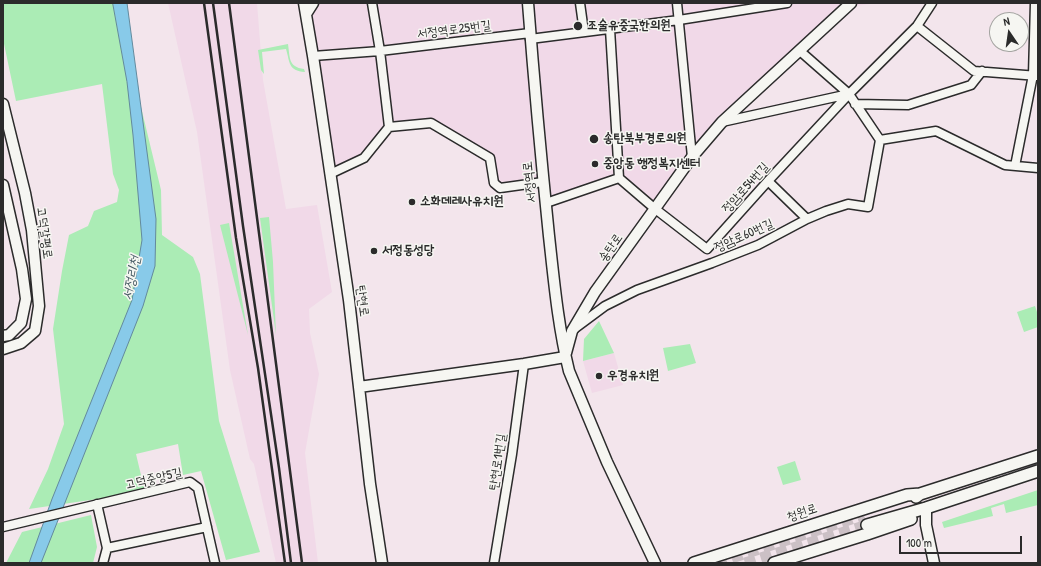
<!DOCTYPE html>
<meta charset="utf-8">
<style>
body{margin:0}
#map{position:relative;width:1041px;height:566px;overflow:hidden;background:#f3e5ec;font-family:"Patrick Hand",sans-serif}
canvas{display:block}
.frame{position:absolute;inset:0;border:4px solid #2b2b2b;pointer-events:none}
.north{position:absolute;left:989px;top:12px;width:40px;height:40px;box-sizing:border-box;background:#f6f6f2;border:1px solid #a5a5a2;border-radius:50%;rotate:347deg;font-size:11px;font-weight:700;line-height:16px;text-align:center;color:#2b2b2b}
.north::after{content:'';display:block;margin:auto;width:14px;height:18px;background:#2b2b2b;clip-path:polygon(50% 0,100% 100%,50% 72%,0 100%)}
.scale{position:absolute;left:899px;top:536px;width:123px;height:18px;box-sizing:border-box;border:2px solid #2b2b2b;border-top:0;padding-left:5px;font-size:12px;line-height:14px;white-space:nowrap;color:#2b2b2b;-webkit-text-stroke:3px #f6f6f2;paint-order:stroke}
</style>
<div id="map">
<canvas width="1041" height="566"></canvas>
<div class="frame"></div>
<div class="north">N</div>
<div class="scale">100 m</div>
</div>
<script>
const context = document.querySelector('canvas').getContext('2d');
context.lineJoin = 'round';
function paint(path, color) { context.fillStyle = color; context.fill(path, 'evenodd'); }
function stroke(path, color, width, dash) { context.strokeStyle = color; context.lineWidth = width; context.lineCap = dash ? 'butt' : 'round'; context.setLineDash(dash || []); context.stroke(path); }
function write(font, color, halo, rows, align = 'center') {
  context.font = font + ' "Patrick Hand","Poor Story",sans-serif'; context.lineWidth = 3; context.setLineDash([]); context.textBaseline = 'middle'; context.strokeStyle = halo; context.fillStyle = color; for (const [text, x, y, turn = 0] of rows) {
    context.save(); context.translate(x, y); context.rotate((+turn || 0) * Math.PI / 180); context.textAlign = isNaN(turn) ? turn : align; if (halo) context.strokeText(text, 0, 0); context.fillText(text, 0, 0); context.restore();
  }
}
paint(new Path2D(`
 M168,3H257L263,80L286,209L317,205L332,292L309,309L310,333L319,374L305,453L318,563H276L254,464L250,459L230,370L197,132Z
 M307,3H878L847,7L722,122L654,208L619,178L546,203L543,182L500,188L490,158L431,123L389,127L364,158L330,174Z
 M614,353L623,385L592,393L583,361Z`), '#f1d9e8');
paint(new Path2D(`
 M3,3H120L134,78L161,190L162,235L193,257L200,274L219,421L260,552L226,560L201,471L183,475L178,444L136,454L145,492L29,509L48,469L64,424L53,329L62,271L69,235L88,226L94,211L117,202L119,190L113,174L102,84L16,101L3,39Z
 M288,44C290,57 288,67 304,69L305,72C288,71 290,62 286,49L262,52L264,74L261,70L258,50Z
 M269,217L273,262L276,335L260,218Z
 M229,223L248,335L220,225Z
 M1035,306L1038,315V327L1024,332L1017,312Z
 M599,321L614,353L583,361L584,339Z
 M690,344L696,363L668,371L663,348Z
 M795,461L801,480L783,485L777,467Z
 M1038,490V505L1006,513L1004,504L991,508L993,516L944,528L942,522Z
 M91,515L97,547L93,563H6L22,532Z`), '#abecb5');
const water = new Path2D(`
 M113,3H127L156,219L155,266L143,306L41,563H29L52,499L132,300L142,240L133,135L127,82Z`);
paint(water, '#88cae9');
stroke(water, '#638a9d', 1);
stroke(new Path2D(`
 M716,563L864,515
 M745,563L867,525`), '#cbc0c5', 11, [11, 5.5]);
const minor = new Path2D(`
 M372,3L380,51L389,127
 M580,3L584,32
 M677,3L692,157
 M917,26L974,71L1038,76
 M530,39L679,20L787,3
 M313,56L380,51L530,33
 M849,94L880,140L936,131L1005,165L1038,168
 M855,104L908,105L971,85L982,71
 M722,122L849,94L800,51
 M1015,166L1033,75L1035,3
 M330,174L364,158L389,127L431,123L490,158L494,183L500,188L543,182
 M619,178L654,208L707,249L768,181L849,94L917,26L932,3
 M768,181L807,219
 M546,203L619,178L610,29
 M574,329L605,306L637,290L712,263L758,245L807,219L826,211L848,204L868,207L880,140
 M97,504L107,548L103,563
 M3,527L190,482L198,488L215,563
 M107,548L207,527
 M494,563L512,454L524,364`);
const tertiary = new Path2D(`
 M304,3L313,56L349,300L359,387L524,364L565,357
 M528,3C534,81 541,158 549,236C554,281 558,326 569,371L607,462L655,563
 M306,14L313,3
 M3,104L25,193L32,230L39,306L35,331L21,343L3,349
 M3,185L22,269L26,299L21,323L9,335L3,336
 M566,353L572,331L595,292L692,157L722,122L851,3
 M359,387L370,484L382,563
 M926,508V525L934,563`);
const secondary = new Path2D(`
 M916,497L920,494L1038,456
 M867,525L926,508L1038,471
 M694,563L907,495L920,494
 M774,563L867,534L911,519`);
stroke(minor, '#2b2b2b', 11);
stroke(tertiary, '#2b2b2b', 13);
stroke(secondary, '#2b2b2b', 14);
stroke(minor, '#f6f6f2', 8);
stroke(tertiary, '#f6f6f2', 10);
stroke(secondary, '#f6f6f2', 11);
stroke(new Path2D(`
 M204,3L236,238L258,368L285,563
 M213,3L243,226L279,468L291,563
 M229,3L302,563`), '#2b2b2b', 2.5);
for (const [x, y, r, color] of [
 [578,26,5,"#2b2b2b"],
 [594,139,5,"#2b2b2b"],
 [595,164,4,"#2b2b2b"],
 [412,202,4,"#2b2b2b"],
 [374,251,4,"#2b2b2b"],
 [599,376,4,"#2b2b2b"]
]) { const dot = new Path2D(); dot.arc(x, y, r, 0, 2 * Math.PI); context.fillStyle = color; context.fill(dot); stroke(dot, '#f6f6f2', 1.5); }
write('bold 13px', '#2b2b2b', '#f6f6f2', [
 ["조술유중국한의원",587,26],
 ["송탄북부경로의원",603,139],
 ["중앙동 행정복지센터",603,164],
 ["소화데레사유치원",420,202],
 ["서정동성당",382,251],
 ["우경유치원",607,376]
], 'left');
write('13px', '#2b2b2b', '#f6f6f2', [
 ["서정역로25번길",454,30,-7],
 ["서정역로",530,182,-96],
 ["정암로54번길",746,188,-48],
 ["고덕갈평로",44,233,82],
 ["정암로60번길",744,236,-24],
 ["송탄로",611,248,-55],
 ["탄현로",362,301,82],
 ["탄현로1번길",498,462,-82],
 ["고덕중앙5길",154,479,-13],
 ["청원로",802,513,-18]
]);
write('italic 14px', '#475b64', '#f6f6f2', [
 ["서정리천",132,278,-79]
]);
</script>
